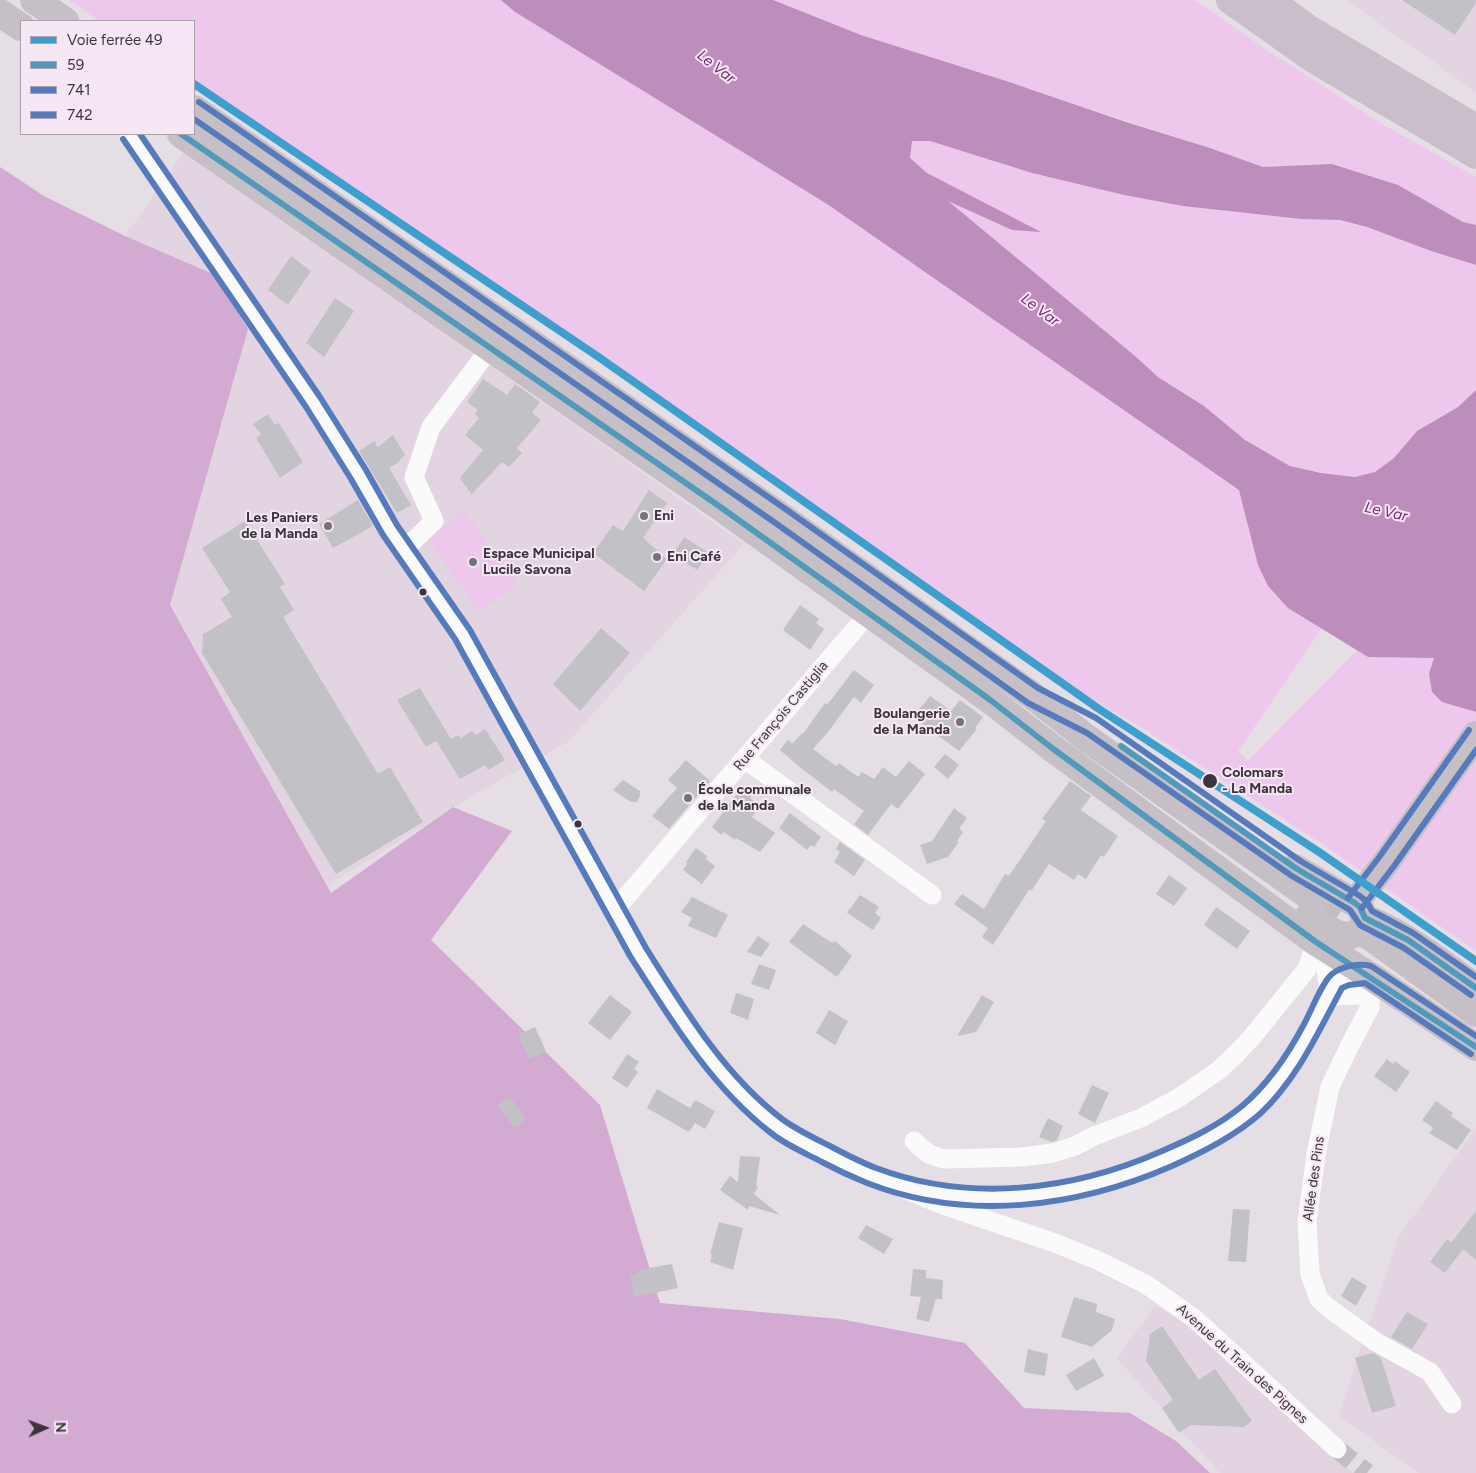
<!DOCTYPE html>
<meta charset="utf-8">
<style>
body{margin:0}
#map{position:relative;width:1476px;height:1473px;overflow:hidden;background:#e6dee5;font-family:Figtree,sans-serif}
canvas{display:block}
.legend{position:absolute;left:20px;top:20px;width:175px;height:115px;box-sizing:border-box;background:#f6e7f5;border:1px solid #aba0ab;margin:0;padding:6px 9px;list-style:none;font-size:15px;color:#3b353b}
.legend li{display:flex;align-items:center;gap:10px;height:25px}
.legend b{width:25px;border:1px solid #aba0ab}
.north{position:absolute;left:20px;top:1403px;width:50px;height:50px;-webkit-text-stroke:4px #f6e7f5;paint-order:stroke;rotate:88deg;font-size:14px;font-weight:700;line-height:20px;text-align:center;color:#3b353b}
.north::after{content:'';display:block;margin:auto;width:18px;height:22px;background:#3b353b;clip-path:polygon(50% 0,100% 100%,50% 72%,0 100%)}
</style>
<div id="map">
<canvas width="1476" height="1473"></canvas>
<ul class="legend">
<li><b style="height:6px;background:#3d9fce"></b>Voie ferrée 49</li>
<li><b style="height:6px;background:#519abb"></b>59</li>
<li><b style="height:6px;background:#567bbd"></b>741</li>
<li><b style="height:6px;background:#567bbd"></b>742</li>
</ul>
<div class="north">N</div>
</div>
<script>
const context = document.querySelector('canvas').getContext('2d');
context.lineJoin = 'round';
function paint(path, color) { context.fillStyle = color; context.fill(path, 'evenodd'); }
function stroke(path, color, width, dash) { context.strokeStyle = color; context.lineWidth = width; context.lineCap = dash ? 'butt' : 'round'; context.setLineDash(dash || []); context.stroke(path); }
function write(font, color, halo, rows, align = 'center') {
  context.font = font + ' Figtree,sans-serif'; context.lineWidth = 4; context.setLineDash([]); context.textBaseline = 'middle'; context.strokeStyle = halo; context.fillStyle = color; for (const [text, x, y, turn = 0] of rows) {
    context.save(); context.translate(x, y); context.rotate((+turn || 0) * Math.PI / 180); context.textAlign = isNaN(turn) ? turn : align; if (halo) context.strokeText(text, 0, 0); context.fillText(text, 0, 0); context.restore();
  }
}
paint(new Path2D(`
 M1346,0H1476V92Z
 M185,150L744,544L568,742L472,796L327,886L170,604L248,329L125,236Z
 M1476,1128V1473H1419L1338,1416L1397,1239Z
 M1154,1306L1177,1317L1353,1473H1220L1117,1359Z`), '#e3d4e2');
paint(new Path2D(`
 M69,0H501L515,12L827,204L1239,490L1258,565L1288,608L1322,628L1238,751L1248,761L1357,650L1368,657L1434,658L1429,674L1442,702L1476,712V951L1324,845L1144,729L1057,679L600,358L194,84V21H100Z
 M773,0H1195L1262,47L1382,124L1476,177V225L1463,222L1398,185L1332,164L1263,167L1210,148L861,35Z
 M912,141H930L1032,173L1124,195L1183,206L1301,219L1340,220L1367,227L1431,251L1476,265V390L1458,407L1417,431L1394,458L1375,472L1355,477L1321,473L1290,466L1245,440L1204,406L1158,377L1135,356L946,200L1012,230L927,173L909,158Z
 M464,511L517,584L479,611L428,539Z`), '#eec7ec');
paint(new Path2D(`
 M0,167L44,196L125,236L213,274L248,329L170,605L331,893L453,807L512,831L431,940L600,1105L660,1303L840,1319L965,1343L1024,1408L1130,1413L1176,1441L1210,1473H0Z`), '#d3aad1');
paint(new Path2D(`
 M501,0H773L861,35L1006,81L1126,122L1210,148L1263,167L1332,164L1398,185L1463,222L1476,225V265L1431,251L1367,227L1340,220L1301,219L1183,206L1124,195L1032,173L930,141H912L910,158L927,173L1041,232L1012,230L948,201L1135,356L1158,377L1204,406L1245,440L1290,466L1321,473L1355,477L1375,472L1394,458L1417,431L1458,407L1476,390V712L1442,702L1432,692L1429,674L1434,658L1368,657L1288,608L1268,586L1258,565L1239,490L827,204L515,12Z`), '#bd8dbb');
paint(new Path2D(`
 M1402,0H1476V3L1455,35Z
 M291,256L311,271L288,305L268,290Z
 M335,298L354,311L324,357L306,343Z
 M483,379L507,395L515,384L532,396L540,402L532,413L541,420L517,448L522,453L509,467L502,462L471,495L470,490L469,491L460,478L483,450L465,435L479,418L475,414L478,410L467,402Z
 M268,414L275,425L279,423L303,462L280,478L256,438L261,434L253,424Z
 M393,435L405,455L396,464L389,468L411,505L397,513L359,451L374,441L378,447Z
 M649,490L667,503L643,538L667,559L644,591L593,553L613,525L623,531Z
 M358,500L373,526L333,548L319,524Z
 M245,521L285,584L280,587L294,610L283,617L378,774L390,767L423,822L336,874L202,653L203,634L232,617L221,599L230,592L202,548Z
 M684,537L709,553L697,570L673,554Z
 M800,605L819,619L816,623L824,629L810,650L783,630Z
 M601,628L630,653L580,711L553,684Z
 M854,670L874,685L861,703L854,697L828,732L813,749L836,766L839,763L858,777L862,772L874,779L883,767L896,777L909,761L925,774L898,809L891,804L868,835L854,824L864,811L834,789L832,792L796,764L780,750L788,740L792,744L802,733L803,734L825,703L827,705Z
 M420,688L451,739L458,735L461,738L472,731L476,735L485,729L505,760L488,770L485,765L460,779L436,741L426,747L397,700Z
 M930,696L951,711L960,700L983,717L975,728L977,729L959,751L913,717Z
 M945,754L959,765L948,779L934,767Z
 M686,760L710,781L669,829L652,816L677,788L668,780Z
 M623,780L640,791V796L637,802H631L613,790Z
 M1070,781L1091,796L1081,810L1118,836L1104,857L1101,855L1086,879L1078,874L1074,880L1049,864L1032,890H1029L993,945L982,937L988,928L954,904L962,894L984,909L1005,874L1009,876L1046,821L1042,819Z
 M743,786L752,795L750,798L761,806L752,817L775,833L760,852L736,838L735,840L724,832L721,835L712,827Z
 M954,808L967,818L959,829L963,832L957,841L959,842L948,857L927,864L920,845L932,841Z
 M790,813L821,837L814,847L811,845L807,850L779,828Z
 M840,842L865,860L854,876L834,862L840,852L836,849Z
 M696,848L707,856L706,859L715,866L702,884L683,870L687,864L686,862Z
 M1169,875L1187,888L1174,906L1156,894Z
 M860,895L879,907L875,913L881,918L873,930L847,913Z
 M692,897L728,915L716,938L688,926L692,918L681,912Z
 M1216,907L1250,931L1237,949L1204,925Z
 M803,924L829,941L834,943L835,941L852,956L837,977L789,942Z
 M758,936L770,944L761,957L747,952Z
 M759,964L776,970L769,990L751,984Z
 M736,993L754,999L748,1020L730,1013Z
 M610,995L632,1012L610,1040L588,1023Z
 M982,995L994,1002L976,1032L957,1036Z
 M829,1010L848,1021L835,1045L816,1033Z
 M535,1027L546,1051L529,1059L518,1035Z
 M627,1054L639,1062L634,1069L638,1072L627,1088L612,1078Z
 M1387,1059L1393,1064L1395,1061L1410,1072L1396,1092L1374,1076Z
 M1092,1085L1109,1093L1095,1123L1078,1114Z
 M657,1089L690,1108L695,1100L715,1111L705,1129L695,1123L689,1132L647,1108Z
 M510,1097L526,1120L514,1128L497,1105Z
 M1436,1101L1453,1113L1451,1116L1471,1130L1457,1150L1429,1133L1433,1128L1422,1120Z
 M1048,1118L1063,1126L1057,1140L1052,1142L1039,1137Z
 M740,1156L760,1157L756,1186L758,1187L754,1194L780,1215L749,1206L748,1210L720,1190L730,1176L738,1182Z
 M1233,1209L1250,1210L1246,1262L1228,1261Z
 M1476,1211V1260L1463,1249L1445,1273L1430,1262L1447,1239L1451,1243Z
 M719,1222L743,1228L733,1270L710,1262L712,1255L710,1254Z
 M866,1225L893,1239L884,1254L858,1238Z
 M672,1264L678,1288L634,1297L630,1275L638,1274V1270Z
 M913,1269L926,1270V1278L943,1280L942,1299H936L929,1322L916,1319L921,1297L910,1296Z
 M1352,1277L1367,1286L1356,1306L1341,1296Z
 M1074,1297L1097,1304L1096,1312L1115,1319L1112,1330L1092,1347L1061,1337Z
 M1407,1312L1428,1324L1412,1349L1391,1337Z
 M1162,1326L1199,1380L1215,1369L1252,1421L1244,1427L1191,1425L1179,1433L1162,1408L1173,1400L1146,1361L1150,1334Z
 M1028,1349L1048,1354L1045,1376L1024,1372Z
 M1373,1353L1381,1358L1396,1406L1372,1413L1355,1358Z
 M1094,1358L1104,1376L1076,1391L1066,1375Z`), '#c2c2c6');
stroke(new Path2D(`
 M1337,1449L1367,1473`), '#c4bcc3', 19, [19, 9]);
stroke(new Path2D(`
 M1315,900L1370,937`), '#c4bcc3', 28, [28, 14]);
stroke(new Path2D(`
 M130,134L313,402L359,475L390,530L462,634L638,952L683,1022L706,1054L731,1083L777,1127L848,1166L943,1205L1052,1242L1097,1260L1147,1285L1195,1319L1337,1449
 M404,550L434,521L414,477L431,427L491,347
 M745,759L932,895
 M615,910L869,613
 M1316,942C1326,962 1328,974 1328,996
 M1328,996L1362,995L1370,1000V1007L1349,1047L1330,1087L1316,1154L1307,1222L1310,1274L1319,1299L1330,1309L1376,1342L1430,1372L1452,1404
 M914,1141L920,1147L929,1154L944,1159L1022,1157L1053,1153L1075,1146L1094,1136L1141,1118L1180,1097L1219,1070L1236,1054L1252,1037L1307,969L1316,942
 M929,1191C1019,1206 1102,1191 1183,1152C1215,1136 1245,1119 1269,1091C1299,1058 1314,1020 1336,982L1346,976L1367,974`), '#fbfafb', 19);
stroke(new Path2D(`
 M34,0L65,21
 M0,13L21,27
 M194,109L779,515L1033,696L1085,737L1315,900
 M181,134L719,506L989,699L1052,748L1316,942L1367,974L1476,1047
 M1295,868L1355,903C1371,916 1364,938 1342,935C1331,933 1318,923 1308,917
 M1355,903L1387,861L1476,735
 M1365,918C1405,934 1441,962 1476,988
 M1372,938L1476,1013`), '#c6bfc6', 28);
stroke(new Path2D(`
 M1230,0L1315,60L1476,155
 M1269,0L1309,29L1476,128`), '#cbbecb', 28);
stroke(new Path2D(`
 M181,134L719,506L989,699L1052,748L1316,942L1476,1047
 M1121,746L1297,869L1355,903L1360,907L1365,918
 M1365,918L1408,940L1476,988`), '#519abb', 6);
stroke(new Path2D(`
 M194,119L774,522L1028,703L1087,733L1292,876L1350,910L1360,925L1404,948L1471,995
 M123,139L306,407L351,479L383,535L455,639L630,956C670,1019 711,1087 771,1133C786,1145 805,1153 822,1162C837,1170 852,1177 867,1183C967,1222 1076,1208 1172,1166C1203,1152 1235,1136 1261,1113C1298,1078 1318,1032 1342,988L1349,985L1365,983L1471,1054
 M1362,908L1394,866L1476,750`), '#567bbd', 6);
stroke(new Path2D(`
 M199,102L784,508L1038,688L1096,718L1302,862L1360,896L1367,902L1372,911L1413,933L1476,977
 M140,134L320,397L366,470L397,525L470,630L646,948C684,1008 724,1075 782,1119C797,1130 814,1138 830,1146C845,1154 860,1162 876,1168C969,1203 1072,1191 1162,1151C1190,1139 1218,1126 1242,1106C1268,1084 1287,1056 1303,1026C1310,1014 1322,982 1332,974C1342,966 1359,963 1371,966L1476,1036
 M1348,898L1380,856L1469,730`), '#567bbd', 6);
stroke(new Path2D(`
 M194,84L600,358L1099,709L1319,852L1476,961`), '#3d9fce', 8);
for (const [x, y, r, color] of [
 [644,516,5,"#777076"],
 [328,526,5,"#777076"],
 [657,557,5,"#777076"],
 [473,562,5,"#777076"],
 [423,592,4.5,"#3b353b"],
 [960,722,5,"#777076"],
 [1210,781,8,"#3b353b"],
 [688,798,5,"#777076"],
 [578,824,4.5,"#3b353b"]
]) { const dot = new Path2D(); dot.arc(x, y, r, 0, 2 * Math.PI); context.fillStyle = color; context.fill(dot); stroke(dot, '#f6e7f5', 2); }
write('bold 14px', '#3b353b', '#f6e7f5', [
 ["Eni",654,516],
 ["Les Paniers",318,518,"right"],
 ["de la Manda",318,534,"right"],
 ["Espace Municipal",483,554],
 ["Lucile Savona",483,570],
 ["Eni Café",667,557],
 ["Boulangerie",950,714,"right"],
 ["de la Manda",950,730,"right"],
 ["École communale",698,790],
 ["de la Manda",698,806]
], 'left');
write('14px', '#3b353b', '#f6e7f5', [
 ["Rue François Castiglia",781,716,-50],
 ["Allée des Pins",1314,1179,-82],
 ["Avenue du Train des Pignes",1242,1364,42]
]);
write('bold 14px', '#3b353b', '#f6e7f5', [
 ["Colomars",1222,773],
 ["- La Manda",1222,789]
], 'left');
write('italic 15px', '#762676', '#f6e7f5', [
 ["Le Var",716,67,38],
 ["Le Var",1040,310,37],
 ["Le Var",1386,512,13]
]);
</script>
